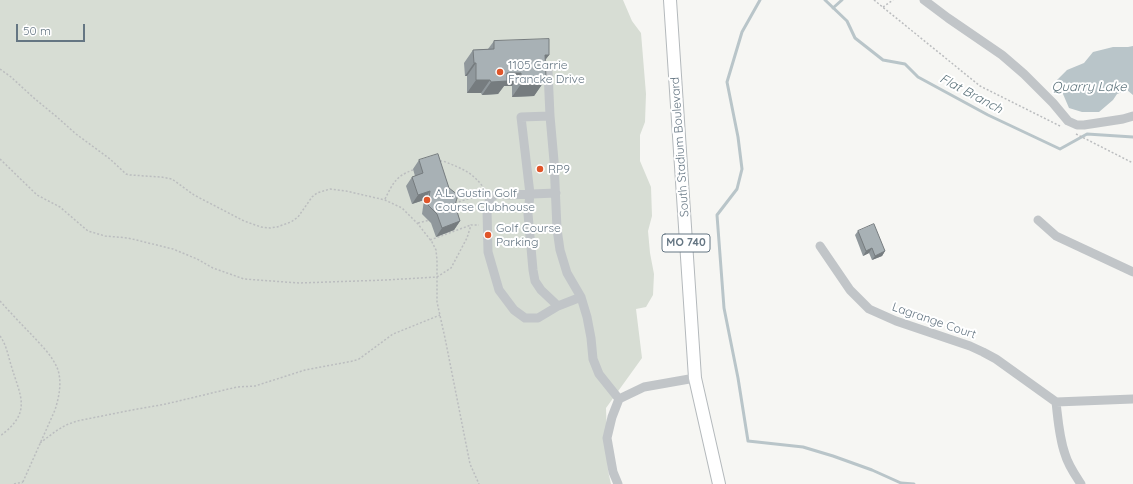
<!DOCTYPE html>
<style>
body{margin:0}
#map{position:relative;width:1133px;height:484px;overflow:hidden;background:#f6f6f3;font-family:Quicksand,sans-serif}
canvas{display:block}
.scale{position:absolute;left:16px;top:24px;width:69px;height:18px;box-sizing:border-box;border:2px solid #657683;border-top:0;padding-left:5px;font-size:12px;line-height:14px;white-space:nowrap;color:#657683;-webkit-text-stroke:3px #fff;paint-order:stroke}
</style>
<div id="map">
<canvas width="1133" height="484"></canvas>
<div class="scale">50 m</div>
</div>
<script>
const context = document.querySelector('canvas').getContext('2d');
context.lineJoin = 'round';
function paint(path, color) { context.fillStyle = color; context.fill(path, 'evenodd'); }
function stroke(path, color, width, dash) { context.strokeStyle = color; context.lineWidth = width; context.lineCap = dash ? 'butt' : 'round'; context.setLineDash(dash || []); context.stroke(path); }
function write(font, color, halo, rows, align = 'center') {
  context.font = font + ' Quicksand,sans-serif'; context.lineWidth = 4; context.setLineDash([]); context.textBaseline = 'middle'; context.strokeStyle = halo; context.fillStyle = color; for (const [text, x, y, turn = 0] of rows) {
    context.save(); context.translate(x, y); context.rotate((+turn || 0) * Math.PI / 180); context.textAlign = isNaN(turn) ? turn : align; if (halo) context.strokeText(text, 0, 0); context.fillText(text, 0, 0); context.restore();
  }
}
paint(new Path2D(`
 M0,0H623L632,21L641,33L646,94L645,122L640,135V161L651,187L652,216L648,231L650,253L654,274L653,295L646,307L636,309L642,358L606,408L608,471L611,484H0Z`), '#d7ddd4');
paint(new Path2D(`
 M1133,46V95L1127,90L1117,94L1113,100L1099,112H1082L1069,108L1057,80L1067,70L1084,63L1093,52L1113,47H1128Z`), '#b9c5c9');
stroke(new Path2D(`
 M760,0L742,32L727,82L738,137L742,169L737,189L717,215L724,308L738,378L748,441L803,447L833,456L872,470L901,483L914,484
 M825,0L847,21L855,38L883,60L905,64L918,77L988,115L1060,149L1087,134L1133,137
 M833,8L842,0`), '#b9c5c9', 3);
const major = new Path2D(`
 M670,0L695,378L719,484`);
stroke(major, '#b4b9bc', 14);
stroke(new Path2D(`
 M874,0L980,86L1060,126
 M883,7L893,0
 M0,69L11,77L35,99L57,117L76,134L110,159L126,174L130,175L161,177L172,179L194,195L244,221L261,227L270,228L277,227L291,222L298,217L312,197L317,193L330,189L346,191L385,200L402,208L418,224L432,242L436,250L437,260V302L445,338L470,464L479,484
 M1076,134L1133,163
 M0,159L37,195L60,207L82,226L88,231L105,236L128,238L173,249L197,259L213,268L244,279L299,283L386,280L437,277L451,268L467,238L471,225H479
 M440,161H443C463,169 473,172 486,191
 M385,199C393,183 396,176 413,170
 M455,203L471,198H480
 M418,223L430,220
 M430,240L471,225
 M0,301C10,312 20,323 30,333C40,344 53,356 58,370C62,383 59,397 55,410L22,484
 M0,336C6,344 8,355 11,365C20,396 33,412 0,436
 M40,443L56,431L66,425L77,421L132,410L166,404L237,387L255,386L305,370L353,361L359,359L393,334L440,315
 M14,484L23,482`), '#bbbdbf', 1.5, [2, 2]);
stroke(new Path2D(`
 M924,0L948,18L1002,55L1024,74L1053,103L1068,121L1077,125H1084L1123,119L1133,116
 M548,71L550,116L554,161L557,229L560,250L567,273L581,297L587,317L591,338L593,359L599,374L619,399
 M550,116L521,117L530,194L528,214L533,270L535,281L541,290L558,306
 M556,193L508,195L497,194L490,198L487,210L488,252L499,290L514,310L525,318H538L558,306L581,297
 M1038,220L1056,236L1133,272
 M820,246L850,290L869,309L896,321L970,346L983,352L996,359L1056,402
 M1056,402C1058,419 1059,437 1065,454C1068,465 1075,475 1081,484
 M1056,402L1133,399
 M618,484L613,472L607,438L612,417L619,399L644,387L695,378`), '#c1c5c8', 9);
stroke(major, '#fff', 12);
paint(new Path2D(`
 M494,41L549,55L545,60L546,77L543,82V83L534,96L512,97V86H504L498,94L482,95L481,93H467V76H465L464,63L473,50L488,49Z
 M419,160L455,205L460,221L454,230L436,237L431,223L422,214L424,200L412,204L406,186L412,177L415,176L413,169Z
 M858,231L885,251L882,256L872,260L869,253L863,256L855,235Z`), '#90989c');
paint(new Path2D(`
 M545,55H549L540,67Z
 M474,63H476L467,76H465Z
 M507,73H521L512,86H504L498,94L482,95L491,82Z
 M543,77H546L542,83H543L534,96L512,97L521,84Z
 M476,80H490L481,93H467Z
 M430,191L424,200L412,204L418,195Z
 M460,221L454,230L436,237L442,228Z
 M872,248L869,253L863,256L866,251Z
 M885,251L882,256L872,260L875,256Z`), '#767c7f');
const building = new Path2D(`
 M549,39V55H545L546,77H543V83L521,84V73H507V81L491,82L490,80H476V63H474L473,50L494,49V41Z
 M438,154L449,188L458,195L455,205L460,221L442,228L437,214L428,205L430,191L418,195L412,177L423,173L419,160Z
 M874,224L885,251L875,256L872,248L866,251L858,231Z`);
paint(building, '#a8b1b5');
stroke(building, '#767c7f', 1);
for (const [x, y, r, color] of [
 [500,72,4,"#e05529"],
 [540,169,4,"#e05529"],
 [427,200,4,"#e05529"],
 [488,235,4,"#e05529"]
]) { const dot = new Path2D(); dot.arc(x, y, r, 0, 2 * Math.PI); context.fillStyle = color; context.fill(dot); stroke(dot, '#fff', 1.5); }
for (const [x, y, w] of [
 [686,243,48]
]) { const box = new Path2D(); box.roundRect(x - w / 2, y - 9, w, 18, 3); context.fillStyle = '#fff'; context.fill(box); stroke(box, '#657683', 1); }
write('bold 11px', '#657683', null, [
 ["MO 740",686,243]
]);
write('12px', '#657683', '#fff', [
 ["1105 Carrie",508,65],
 ["Francke Drive",508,79],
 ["RP9",548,169],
 ["A.L. Gustin Golf",435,193],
 ["Course Clubhouse",435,207],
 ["Golf Course",496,228],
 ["Parking",496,242]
], 'left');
write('12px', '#657683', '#fff', [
 ["South Stadium Boulevard",680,147,-94],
 ["Lagrange Court",934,321,19]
]);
write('italic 13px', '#61777f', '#fff', [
 ["Quarry Lake",1089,87],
 ["Flat Branch",971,94,28]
]);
</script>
